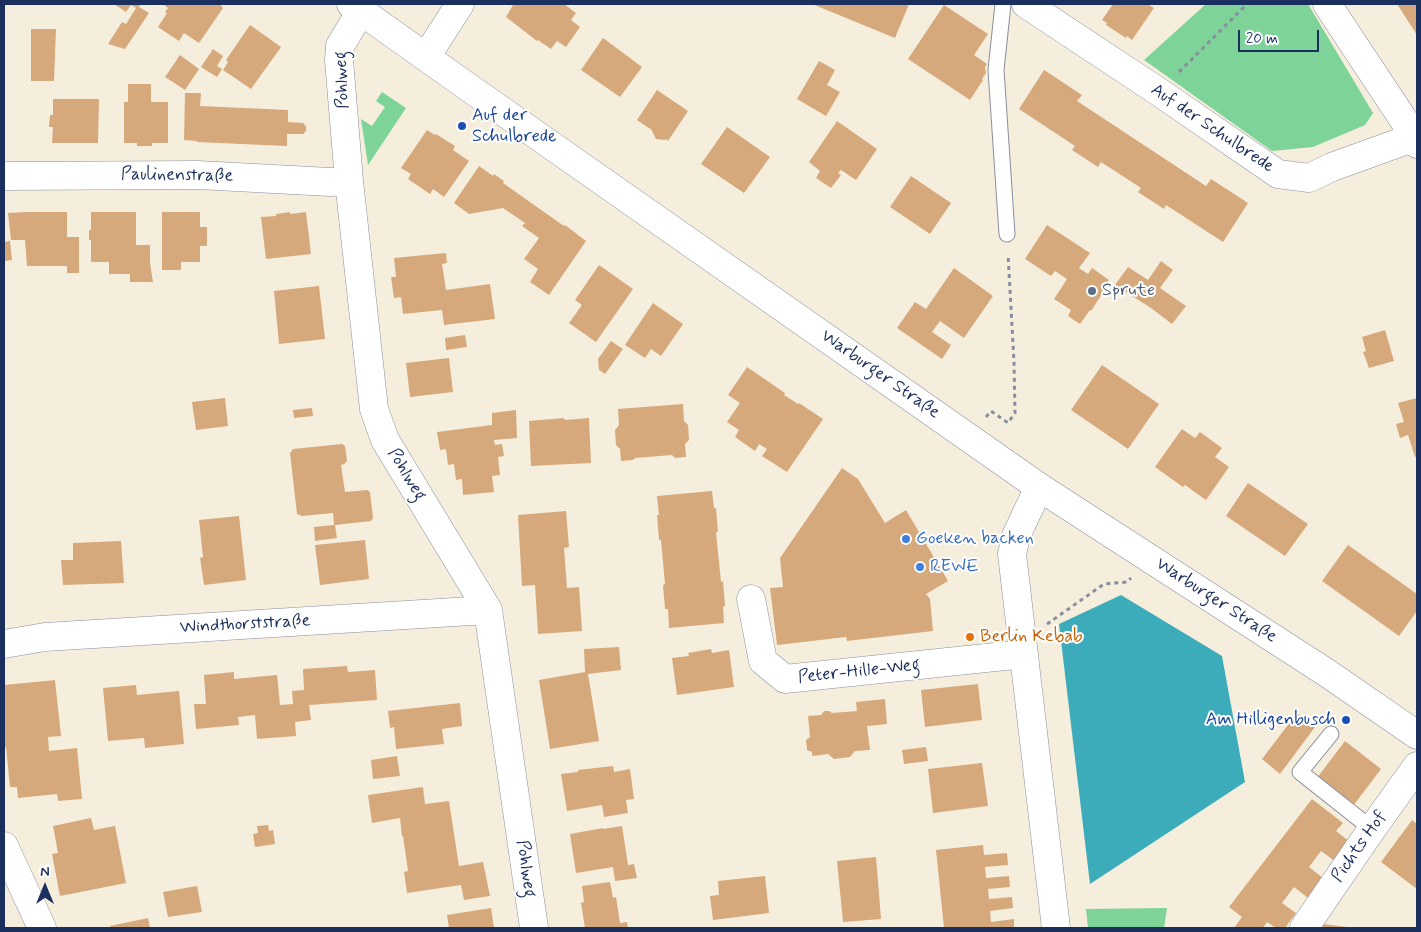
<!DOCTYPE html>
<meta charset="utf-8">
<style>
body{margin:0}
#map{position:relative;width:1421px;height:932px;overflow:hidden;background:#f6eedd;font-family:Mynerve,sans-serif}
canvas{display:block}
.frame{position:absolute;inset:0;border:5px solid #1b2f5e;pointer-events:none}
.north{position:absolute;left:20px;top:862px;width:50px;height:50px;-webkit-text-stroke:4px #fff;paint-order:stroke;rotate:0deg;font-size:14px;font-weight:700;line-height:20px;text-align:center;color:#1b2f5e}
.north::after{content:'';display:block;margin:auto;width:18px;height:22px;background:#1b2f5e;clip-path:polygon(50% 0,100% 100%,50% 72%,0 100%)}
.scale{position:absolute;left:1238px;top:30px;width:81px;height:22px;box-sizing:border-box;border:2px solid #1b2f5e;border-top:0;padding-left:6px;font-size:15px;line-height:18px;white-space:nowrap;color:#1b2f5e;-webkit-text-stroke:4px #fff;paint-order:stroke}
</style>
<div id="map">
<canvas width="1421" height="932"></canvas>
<div class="frame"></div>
<div class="north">N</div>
<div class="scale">20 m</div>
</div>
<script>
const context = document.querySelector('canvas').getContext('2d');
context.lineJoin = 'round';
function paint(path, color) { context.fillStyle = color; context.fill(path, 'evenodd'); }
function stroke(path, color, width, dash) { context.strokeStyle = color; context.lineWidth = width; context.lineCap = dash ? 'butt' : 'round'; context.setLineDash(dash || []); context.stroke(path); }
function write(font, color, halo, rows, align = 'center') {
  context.font = font + ' Mynerve,sans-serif'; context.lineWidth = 4; context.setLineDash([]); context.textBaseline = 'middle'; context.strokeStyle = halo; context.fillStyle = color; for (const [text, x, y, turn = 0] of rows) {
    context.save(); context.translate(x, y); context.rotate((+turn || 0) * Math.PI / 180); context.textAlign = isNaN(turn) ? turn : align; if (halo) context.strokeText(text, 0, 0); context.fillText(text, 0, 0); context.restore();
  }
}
paint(new Path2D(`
 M1206,4H1308L1373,113L1365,125L1313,147L1272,151L1144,60Z
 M382,92L406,108L368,165L361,119L372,126L385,107L376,101Z
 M1167,908L1164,928H1088L1086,909Z`), '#7dd398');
paint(new Path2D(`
 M1121,595L1222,656L1245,782L1090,884L1059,624Z`), '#3cabba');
paint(new Path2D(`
 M114,4H141L139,7L149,13L125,49L108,44L122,22L126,24L136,8L131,5L126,12Z
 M163,4H222L221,6L223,8L199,43L184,33L179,41L158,27L167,13L165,12L168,8Z
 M511,4H564L576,13L571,20L580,27L566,47L557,41L551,49L538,40L537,41L506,17L513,5Z
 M812,4H909L895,38Z
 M1113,4H1147L1154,8L1132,40L1127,36L1126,38L1106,25L1107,23L1102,20Z
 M1397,4H1417V35Z
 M944,5L988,34L974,55L987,64L985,67L986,73L982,79L983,80L970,100L908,59Z
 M250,25L281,47L251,89L223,70L228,62L226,60Z
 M31,29H56L54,81H31Z
 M603,38L642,67L620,97L581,70Z
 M213,49L223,56L217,66L222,69L217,77L201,67Z
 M180,55L199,69L185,90L165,77Z
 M819,61L835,70L827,85L840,92L826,116L797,99Z
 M1044,70L1082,95L1077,101L1206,186L1211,179L1248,203L1223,242L1166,205L1164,209L1138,192L1141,188L1101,162L1098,167L1072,150L1075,146L1019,109Z
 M128,84H151V102H168V143H152V146H137V143H124V102H128Z
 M657,90L688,111L668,141L666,139L665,140L656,139L652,131V130L637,120Z
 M185,93H201L200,106L288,110V122L303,123L306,126V131L303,134H287V146L197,142V141L184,140Z
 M53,99H99L98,143H52L53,127H49L50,115H53Z
 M837,121L877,149L856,180L841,170L838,173L841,175L831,188L816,178L820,171L809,162Z
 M727,127L770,157L744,193L701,164Z
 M427,130L435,135L436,134L455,146L453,150L469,161L444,197L433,189L430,194L408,179L411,174L401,168Z
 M479,166L493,176L494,174L504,181L503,183L564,226L565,225L586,241L549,295L530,282L538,269L524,259L539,238L522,226L525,223L503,208L469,214L454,203Z
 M911,176L951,203L930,234L890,207Z
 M25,212H67V237H79V273H67V266H27L25,240H11L8,213Z
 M91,212H136V245H150V263L153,282H130V274H109V262H91V240H89V230H91Z
 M162,212H200V227H207V246H200V262H181V270H162Z
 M290,212V214L306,212L311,254L266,259L261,217L276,216V214Z
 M1047,225L1090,253L1079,268L1088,274L1092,268L1109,280L1102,290L1104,291L1091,311L1090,310L1080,324L1068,316L1071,310L1054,299L1067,279L1055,271L1051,276L1025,259Z
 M10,241L12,260L4,261V242Z
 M446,253L447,263L442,264L446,290L490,284L495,319L444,325L442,310L403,314L401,297L394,298L391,277H396L394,258Z
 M1161,261L1173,270L1160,288L1186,306L1172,324L1151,308L1115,285L1128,267L1148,280Z
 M599,265L633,289L596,342L569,323L582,305L575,300Z
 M954,268L993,296L964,338L940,321L932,332L951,345L942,359L897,328L915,302L926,309Z
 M319,286L325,339L279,344L274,291Z
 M653,303L683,324L661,356L651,349L645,358L625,345Z
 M1385,330L1394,361L1369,368L1363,352L1366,351L1362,337Z
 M465,335L467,347L446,350L445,338Z
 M611,341L623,349L605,374L599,370L598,359Z
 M449,358L453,392L410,397L406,363Z
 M1102,365L1159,404L1128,449L1071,410Z
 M747,367L785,393L784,395L798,404L799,403L823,419L787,472L762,456L767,449L759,444L755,451L735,437L739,430L727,422L740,403L728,395Z
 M225,398L228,426L196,430L192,402Z
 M1417,398V456L1415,457L1408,435L1400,438L1396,424L1404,422L1398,403Z
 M683,404L684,421L688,425L689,440L685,444L686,457L675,458L672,455L635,458L633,460L621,461L620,449L616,445L615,430L619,425L618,409Z
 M312,408L313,416L294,418L293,410Z
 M516,410L517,438L494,440L495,445L502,444L504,456L498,457L500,475L492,476L494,492L463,495L462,479L456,480L454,464L448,465L446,449L440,450L437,432L492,425V413Z
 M564,418L565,420L589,418L591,463L531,466L529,421Z
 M1182,429L1195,438L1200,432L1222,448L1215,457L1229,467L1206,500L1185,485L1183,487L1155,467Z
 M342,444L345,446L347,461L344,464L341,465L345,492L367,490L370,492L373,518L371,521L335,525L337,538L315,541L314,527L334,525L333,513L302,516L297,514L290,453L293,449Z
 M842,468L858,479L885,523L906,510L948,581L926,594L930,599L933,631L847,641L846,637L777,645L770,588L783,587L780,558Z
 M1248,483L1308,524L1285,556L1226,516Z
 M712,491L714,508H716L718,532H716L721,582L723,581L725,606L723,607L724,623L669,628L668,609H665L663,585L665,584L661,540H659L657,515H659L657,496Z
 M566,511L569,547L564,548L567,588L579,587L582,631L538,634L535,585L522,586L518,515Z
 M239,516L246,580L204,585L200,558L203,557L199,520Z
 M365,540L369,579L320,585L315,545Z
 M121,541L124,583L63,585L61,560H73V543Z
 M1348,545L1417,594V611L1399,636L1322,581Z
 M619,647L621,670L588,674L599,741L550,749L539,680L585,672L584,649Z
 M711,649L712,653L729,650L734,687L677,695L672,658L689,656L688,653Z
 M347,666L348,672L375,670L377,700L309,705L311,720L295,722L296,736L257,739L255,715L238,717L239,725L196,729L194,704H206L204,675L234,672V679L277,675L280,705L293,704L292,691L304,690L303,669Z
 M55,680L61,736L48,737L49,751L77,748L82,799L58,801L57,794L18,798L17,787H10L6,747L4,748V685Z
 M978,684L982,720L925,727L921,690Z
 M136,685L137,695L179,691L184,744L145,748L144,738L108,741L103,688Z
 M885,699L887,724L867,726L870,750L855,751L850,757L834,759L828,754L812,756V752L807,750L806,740L810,737L808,716L821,715L824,711H829L832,713L857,711L856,702Z
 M460,703L462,726L442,729L444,744L396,749L394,727L390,728L388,711Z
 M1297,713L1315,727L1280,774L1262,759Z
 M1345,741L1381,769L1353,806L1317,778Z
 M926,747L928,761L904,764L902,750Z
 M397,756L400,776L373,779L371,760Z
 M982,763L988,806L933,813L928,769Z
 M613,766L614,772L630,769L634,799L626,800L628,813L604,817L602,805L567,811L561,774L578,772V770Z
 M423,787L425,804L449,801L459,866L483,862L490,896L464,900L461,885L407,893L404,872L408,871L403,836H402L400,818L372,823L368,795Z
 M1312,799L1343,823L1336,831L1350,842L1336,862L1321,851L1309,867L1323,878L1308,898L1294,887L1282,903L1296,913L1285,928H1276L1267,922L1263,928H1234L1242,917L1229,907Z
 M91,818L94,830L115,826L126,883L60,896L52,854L58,853L53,826Z
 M1412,820L1417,824V889L1381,862Z
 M268,825L269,831L273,830L275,844L255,847L253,834L258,833L257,826Z
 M622,826L628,865L634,864L637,878L615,881L613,867L576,873L570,834L603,828V829Z
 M983,845L984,855L1007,853L1008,865L985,867L986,878L1009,876L1010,887L988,889L989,899L1012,897L1013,908L990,911L991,922L1014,919V928H944L936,850Z
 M876,857L881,919L843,922L837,861Z
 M765,876L769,913L713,920L710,896L719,895L718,881Z
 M610,882L613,898L616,897L620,923L627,922L628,928H585L581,903L584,902L582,886Z
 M197,886L202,912L168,917L163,892Z
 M491,908L494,928H449L447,915Z
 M148,918L150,928H110V926Z
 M1323,924L1347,927V928H1323Z`), '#d6a97c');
const lane = new Path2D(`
 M1003,4L996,70L1007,234
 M1331,734L1300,772L1372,829`);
const street = new Path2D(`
 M1026,4L1159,92L1278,174L1309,178L1332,167L1415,137
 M1327,4L1415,137L1417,144
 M361,11L340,46L339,60L349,181L374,409L385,440L488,610L534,928
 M426,57L460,4
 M4,176L198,175L330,182L349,181
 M1039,487L1016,536L1012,554L1056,928
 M751,599L763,661L785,679L1024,654
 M4,644L45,637L488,610
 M4,846L42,928
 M1304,928L1372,829L1417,766`);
const secondary = new Path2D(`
 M351,4L468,87L1039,487L1327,673L1417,735`);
stroke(lane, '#888e9e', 17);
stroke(street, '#888e9e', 29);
stroke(secondary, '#888e9e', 29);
stroke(new Path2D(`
 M1179,72L1247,4
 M986,417L991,411L1008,423L1015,413L1014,362L1008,254
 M1047,624L1104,584L1127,582L1131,578`), '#888e9e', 3, [4, 4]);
stroke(lane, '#fff', 15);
stroke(street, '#fff', 28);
stroke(secondary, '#fff', 28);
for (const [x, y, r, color] of [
 [462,126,5,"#1a4fb4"],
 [1092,291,5,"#5c6f8a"],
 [906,539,5,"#3f7fe0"],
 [920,567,5,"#3f7fe0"],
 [970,637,5,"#e8710a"],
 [1346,720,5,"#1a4fb4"]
]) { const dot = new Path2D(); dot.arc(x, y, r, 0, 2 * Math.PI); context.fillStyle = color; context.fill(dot); stroke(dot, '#fff', 2); }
write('18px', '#1b2f5e', '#fff', [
 ["Pohlweg",343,80,-92],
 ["Auf der Schulbrede",1212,129,34],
 ["Paulinenstraße",177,176,1],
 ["Warburger Straße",880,375,35],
 ["Pohlweg",406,475,59],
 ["Warburger Straße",1216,601,33],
 ["Windthorststraße",245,625,-3],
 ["Peter-Hille-Weg",859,672,-6],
 ["Pichts Hof",1360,847,-55],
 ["Pohlweg",525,869,82]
]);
write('18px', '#164399', '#fff', [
 ["Auf der",472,116],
 ["Schulbrede",472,137],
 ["Am Hilligenbusch",1336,720,"right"]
], 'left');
write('18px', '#4e5e75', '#fff', [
 ["Sprute",1102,291]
], 'left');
write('18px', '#366cbe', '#fff', [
 ["Goeken backen",916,539],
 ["REWE",930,567]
], 'left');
write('18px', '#c56008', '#fff', [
 ["Berlin Kebab",980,637]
], 'left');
</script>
